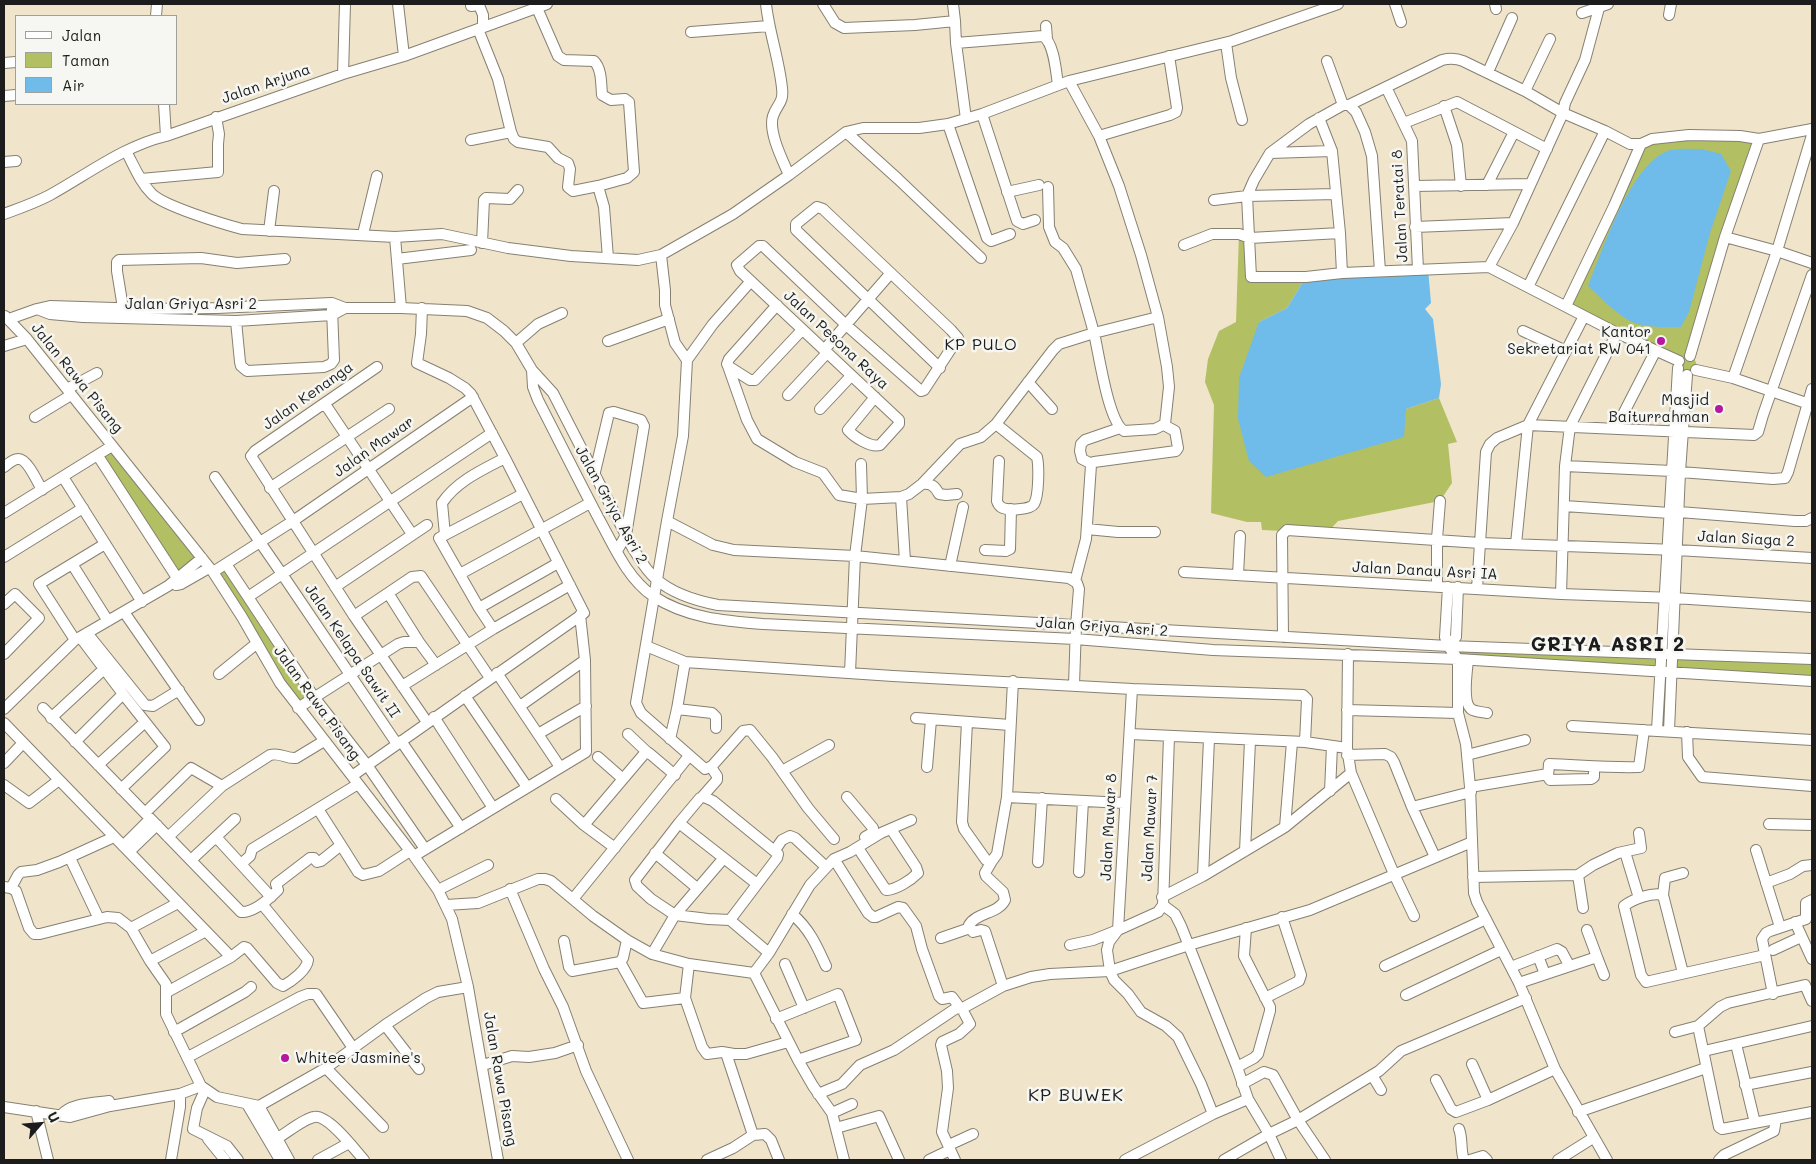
<!DOCTYPE html>
<style>
body{margin:0}
#map{position:relative;width:1816px;height:1164px;overflow:hidden;background:#f0e4ca;font-family:Mali,sans-serif}
canvas{display:block}
.frame{position:absolute;inset:0;border:5px solid #1c1c1c;pointer-events:none}
.legend{position:absolute;left:15px;top:15px;width:162px;height:90px;box-sizing:border-box;background:#f6f6f2;border:1px solid #9f9f9c;margin:0;padding:6px 9px;list-style:none;font-size:15px;color:#1c1c1c}
.legend li{display:flex;align-items:center;gap:10px;height:25px}
.legend b{width:25px;border:1px solid #9f9f9c}
.north{position:absolute;left:15px;top:1099px;width:50px;height:50px;-webkit-text-stroke:4px #f6f6f2;paint-order:stroke;rotate:63deg;font-size:14px;font-weight:700;line-height:20px;text-align:center;color:#1c1c1c}
.north::after{content:'';display:block;margin:auto;width:18px;height:22px;background:#1c1c1c;clip-path:polygon(50% 0,100% 100%,50% 72%,0 100%)}
</style>
<div id="map">
<canvas width="1816" height="1164"></canvas>
<div class="frame"></div>
<ul class="legend">
<li><b style="height:6px;background:#fff"></b>Jalan</li>
<li><b style="height:14px;background:#b2c063"></b>Taman</li>
<li><b style="height:14px;background:#6fbbe9"></b>Air</li>
</ul>
<div class="north">U</div>
</div>
<script>
const context = document.querySelector('canvas').getContext('2d');
context.lineJoin = 'round';
function paint(path, color) { context.fillStyle = color; context.fill(path, 'evenodd'); }
function stroke(path, color, width, dash) { context.strokeStyle = color; context.lineWidth = width; context.lineCap = dash ? 'butt' : 'round'; context.setLineDash(dash || []); context.stroke(path); }
function write(font, color, halo, rows, align = 'center') {
  context.font = font + ' Mali,sans-serif'; context.lineWidth = 5; context.setLineDash([]); context.textBaseline = 'middle'; context.strokeStyle = halo; context.fillStyle = color; for (const [text, x, y, turn = 0] of rows) {
    context.save(); context.translate(x, y); context.rotate((+turn || 0) * Math.PI / 180); context.textAlign = isNaN(turn) ? turn : align; if (halo) context.strokeText(text, 0, 0); context.fillText(text, 0, 0); context.restore();
  }
}
paint(new Path2D(`
 M1652,139H1759L1692,357C1700,364 1697,373 1687,376L1673,653L1812,659V681L1672,673L1669,731L1657,730L1659,672L1458,659L1448,646V587H1458L1456,637L1448,645L1662,653L1678,366L1566,306L1641,144ZM1662,653H1673L1672,673L1659,672Z
 M1239,234L1250,238L1252,277H1306L1287,308L1259,322L1406,409L1439,398L1457,442L1448,444L1452,483L1440,501L1338,521L1327,533L1262,530L1261,522H1247L1211,513L1214,405L1205,382L1208,359L1219,331L1236,322Z
 M112,446L202,558L177,578L98,456Z
 M226,564L314,697L298,708L213,572Z`), '#b2c063');
paint(new Path2D(`
 M1702,149L1721,154L1731,171L1710,233L1689,312L1681,327C1667,327 1652,328 1638,324C1622,320 1600,297 1588,286C1602,252 1632,159 1671,150C1680,148 1692,149 1702,149Z
 M1428,269L1431,303L1425,309L1433,319L1441,384L1439,398L1406,409L1404,437L1266,477L1249,461L1238,419L1239,378L1259,322L1287,308L1306,277Z`), '#6fbbe9');
const minor = new Path2D(`
 M398,4L404,56
 M471,4V6L479,5L483,15V26
 M766,4C769,32 779,59 782,88C784,103 777,104 773,116C768,132 783,161 789,175
 M823,4L835,23L844,28L915,25L955,21L956,43L1043,36C1054,43 1056,71 1058,85
 M953,4L955,21
 M1395,4L1401,22
 M1495,4L1496,9
 M537,8L558,56L564,60L594,61C602,69 601,84 602,95L611,100L625,99L629,102L634,172L627,178L598,186L604,207L608,258
 M1582,13L1608,4
 M1669,15L1671,4
 M156,16L157,4
 M1046,26L1047,39
 M478,29L498,79L511,132L514,139L518,142L548,147L558,158L568,163L570,169L568,187L573,191L598,186
 M691,32L769,26
 M956,43L966,119
 M1226,43L1231,78L1242,120
 M1327,61L1343,105
 M4,63L16,62
 M1488,72L1512,18
 M343,74L345,4
 M1069,81L1099,136L1119,186L1141,255L1158,317L1167,367L1169,387L1165,424L1155,429L1124,431C1108,421 1099,354 1094,333L1158,317
 M1386,87L1412,141L1418,270
 M1525,91L1550,39
 M4,96L16,95
 M164,104L166,136
 M1349,105L1356,112L1365,132L1372,156L1380,271
 M1444,106L1457,145L1461,186
 M982,114L1017,221L1023,224L1035,220
 M1319,118L1332,151L1340,233L1342,273
 M1404,123L1457,102L1547,149
 M948,124L987,238L991,241L1010,234
 M846,132L898,179L981,258
 M1099,136L1170,115L1176,112L1177,108L1169,56
 M471,140L511,132
 M126,151C134,166 140,182 152,194C164,206 223,224 242,229L395,237L442,234L508,248L571,256L638,260L661,255L733,214L789,175L846,132L863,128H919L948,124L982,114L1069,81L1232,41L1338,4
 M1270,153L1332,151
 M4,162L16,161
 M141,179L218,172V144L219,134L216,117
 M1487,185L1514,132
 M1414,186L1530,184
 M1007,192L1039,185
 M1214,200L1247,196L1336,194
 M4,214C20,208 35,203 50,195C88,174 124,146 166,136L343,74L404,56L547,4
 M1415,227L1513,223
 M269,231L274,191
 M363,234L377,176
 M395,237L401,308
 M1725,237L1777,251L1812,263
 M482,243L484,200L486,198L510,199L518,190
 M1184,245L1212,234H1239L1250,238L1340,233
 M661,255L665,290V305L675,343L687,360L683,436L667,521L636,703L641,713L705,769L712,766L743,731L750,730L772,757L808,808L834,839
 M397,259L471,250
 M1489,267L1513,223L1563,113L1565,103L1585,60L1599,8
 M1528,287L1605,131
 M777,305L729,359L727,364L728,366L750,380H755L802,330
 M1566,306L1614,206L1641,144
 M123,308L117,271V262L119,260L201,258L237,263L285,259
 M37,309L50,314L83,317L236,321L332,315L345,308
 M5,316L27,339L213,572L242,617L280,683L414,856L438,890L452,919L468,987L498,1160
 M9,319L37,309L50,306L146,309L216,308L332,303L345,308H401L467,311L487,318L504,331L516,343L532,370L553,393L632,547C639,558 646,571 656,579C673,594 697,601 718,605L1448,646L1812,659
 M236,321L240,362L241,366L247,371L324,367L331,364L334,360L332,309
 M1523,331L1566,351
 M608,341L669,319
 M516,343L538,324L562,313
 M4,346L27,339
 M824,350L890,274
 M1690,356L1725,237L1759,139L1812,129
 M687,360L713,324L751,281
 M1679,361L1617,333L1489,267L1342,273L1306,277H1251L1247,196L1254,180L1270,153L1309,124L1343,105H1349L1442,60C1450,58 1456,58 1463,61L1525,91L1563,113L1605,131L1630,144H1641L1652,139L1689,135L1740,136L1759,139
 M728,366L747,420L757,439L795,462L823,473L839,495L862,499L901,497L909,494L922,484L960,444L981,437L996,424L1053,350L1059,344L1094,333L1076,269L1063,248L1055,242L1049,227L1048,187
 M377,367L255,451L251,456L354,616L427,722
 M532,370L533,387L538,400C558,439 578,479 599,519C614,546 627,578 653,596C686,618 725,621 763,624L1075,639L1213,650L1458,659L1812,681
 M1696,370L1733,378L1812,405
 M1733,378L1777,251L1812,135
 M1028,382L1052,409
 M67,389L97,373
 M788,395L827,353
 M875,397L848,430C854,437 871,448 880,445L899,424V420L740,271L737,265L759,246H763L845,324L921,391L924,390L958,338L951,330L823,209L817,207L796,224V230L940,368
 M325,404L412,534
 M820,409L851,376
 M35,417L71,395
 M996,424L1037,457C1039,466 1039,496 1034,504C1030,510 1007,511 1001,507C998,505 998,504 997,501L999,461
 M1616,428L1655,352
 M98,456L181,584
 M1092,464L1082,459L1080,451L1081,444L1085,440L1120,428
 M1565,466L1672,471
 M4,467C8,464 13,459 18,459C27,458 38,483 42,490
 M1680,472L1773,479L1785,478L1788,472L1812,389
 M594,476L609,413L614,412L641,420L644,426L626,535L617,551
 M63,477L142,602
 M215,477L282,574L397,744
 M922,484C931,483 935,486 939,494L946,495L957,494
 M270,488L389,409
 M901,497L905,561
 M1564,506L1670,513L1679,512L1795,521H1806L1812,518
 M4,513L112,446
 M667,521L713,545L734,550L855,556L1069,578L1077,583L1079,589L1076,626L1074,685
 M1087,529L1118,532H1155
 M445,535L442,503C457,481 482,470 505,458
 M1516,544L1528,425L1584,316
 M985,550L1006,551L1010,549L1011,509
 M4,557L83,508
 M72,564L108,621
 M226,564L248,597L492,433
 M950,566L963,507
 M213,572L293,521L473,397
 M1184,572L1561,594L1674,598L1812,607
 M460,574L590,503
 M1238,575L1240,536
 M1075,581L1086,539L1091,465L1094,462L1176,451L1178,448L1175,431L1164,425
 M176,585L181,584L209,568
 M1437,586V539L1440,501
 M335,587L427,525
 M1448,587L1445,637L1448,646L1458,659V713L1466,744L1470,787L1474,893L1477,902L1519,983L1555,1069L1607,1160
 M1477,589L1486,452L1490,444L1497,438L1528,425L1754,435L1758,432L1763,415L1812,275
 M388,593L419,642
 M1561,594L1565,466L1570,426L1617,333
 M248,597L314,697L367,765L425,849
 M4,604L15,594L39,618L4,654
 M479,608L558,563
 M124,612L199,720
 M354,616L412,577L421,576L490,678
 M493,629L479,608L439,538L523,494
 M87,633L145,705L153,706L179,690
 M1283,637L1282,535L1287,530L1480,543L1677,550L1812,558
 M75,640L39,584L105,544
 M646,646L685,662L893,676L1132,689L1303,695L1307,699L1305,742
 M1448,646L1456,637L1458,587
 M1468,660C1467,671 1462,702 1471,709C1475,712 1482,712 1487,713
 M497,673L560,767
 M850,673L855,556L862,499L861,464
 M219,674L256,644
 M402,686L493,629L570,585
 M1132,689L1118,930L1158,912L1163,905L1169,737
 M465,696L527,787
 M520,706L585,660
 M43,708L241,912C254,913 269,899 278,890L276,884L310,858H314L317,862L321,861L341,845L358,872L363,875L379,871L410,851
 M298,708L398,644L404,642H419L436,665
 M4,709L75,640L168,586L202,558
 M677,709L712,713L716,717V728
 M1347,710L1458,713
 M434,717L493,808
 M51,718L104,669
 M916,718L1010,725
 M967,722L962,822L964,829L986,860L992,861L997,854L1007,797L1013,681
 M4,723L231,957
 M1572,726L1812,740
 M1657,730L1678,368
 M1669,731L1680,472L1687,375
 M1687,732L1688,757L1702,777L1812,786
 M538,734L586,706
 M628,734L647,752
 M1130,734L1305,742L1347,748
 M670,739L677,709L685,662
 M401,741L461,828
 M75,742L123,694L80,637
 M1347,755L1385,754L1391,757L1394,762L1412,807L1471,792
 M1467,755L1525,740
 M598,757L623,779
 M4,763L23,743
 M98,765L145,722
 M927,767L931,720
 M1594,767V777L1591,779L1550,780L1548,777L1549,764C1579,765 1609,768 1639,767L1644,730
 M782,771L829,745
 M1351,773L1394,874L1414,916
 M352,776L584,613L505,458L471,394L465,388L449,378L417,363L421,334L422,308
 M4,785L29,803L59,780
 M222,786L270,755C280,752 286,759 296,758L324,741
 M1470,787L1548,774
 M121,789L165,747L123,694
 M1330,791L1332,746
 M702,797L717,780V776L711,767
 M847,797L873,828L872,833L865,837
 M1007,797L1124,803
 M556,799L584,825L615,848
 M1412,807L1435,857
 M318,809L341,845
 M145,813L191,768L222,786L168,837
 M679,823L635,880L637,886L651,899L675,915L708,919L730,920L769,953
 M1769,824L1812,825
 M584,825L645,753H649L675,775
 M1285,827L1292,742
 M216,837L271,897
 M123,846L150,819
 M858,848L886,890C896,890 911,880 918,873L916,867L891,829
 M775,850L782,840L790,836L795,838L826,867
 M1756,850L1780,927
 M1245,851L1250,741
 M129,852L157,825
 M1625,852L1639,898
 M655,853L697,888
 M414,856L586,752L585,660L580,615
 M70,858L99,919
 M834,859L868,913L873,917H876L898,907L903,908L916,926L922,949L939,996L942,999L952,997L961,1009L1003,986L1031,977L1050,974L1110,971L1189,945L1310,910L1472,842
 M191,860L235,819
 M992,861L985,873L986,876L1003,892L1005,900C998,914 977,912 969,925L973,932L981,930L985,931L1003,986
 M1038,862L1042,798
 M241,864L250,856L252,849L358,784
 M1079,872L1083,801
 M1578,875L1583,908
 M1203,876L1209,739
 M1473,877L1578,875L1593,865L1618,853L1641,848L1639,833
 M1766,883L1790,874L1803,866L1812,865
 M4,887L11,888L16,891L29,928L34,934H40L107,917L118,918L131,928
 M11,888L18,875L21,872L37,870L59,862L114,837
 M510,889L544,969L563,1007L586,1071L628,1160
 M438,890L488,865
 M1663,895L1665,878L1683,873
 M1162,897L1203,876L1285,827L1351,773L1347,748L1348,654
 M573,899L689,756
 M178,903L131,928L150,961L166,984V1014L201,1086L217,1097L259,1106L326,1068L385,1025L426,998L438,992L468,987
 M446,905L478,903L538,879H545L551,881L593,916L627,940L652,954L689,964L754,973L769,953L810,885L834,859L850,852L881,833L911,820
 M1163,905L1175,914L1181,926L1237,1067
 M792,914C809,928 817,946 826,966
 M730,920L777,858L778,854L713,801L704,797L700,798L679,823L757,884
 M1795,922L1812,959
 M1246,928L1244,956L1270,1007V1011L1258,1054L1254,1058L1237,1067L1248,1099L1269,1134L1298,1120L1379,1071L1401,1051L1526,998
 M1118,930L1109,942L1107,950L1110,971L1114,980L1128,994L1141,1012L1166,1026L1178,1037L1201,1084L1213,1114
 M1587,930L1597,957
 M941,938L970,928
 M564,941L569,967L572,971L620,962L623,958L627,940
 M1070,945L1093,940L1118,930
 M1773,950L1801,937
 M652,954L675,915L723,859
 M1538,956L1545,974
 M150,961L206,931
 M620,962L643,1003L685,998
 M689,964L685,998L702,1047L707,1054L722,1052L734,1054H746L788,1042
 M785,964L804,1008
 M1385,966L1486,919
 M1511,967L1557,949L1562,952L1569,965
 M754,973L798,1060L856,1040L838,994L776,1019
 M1683,973L1663,895C1652,892 1633,899 1624,906L1641,975L1646,982L1765,955
 M1519,983L1597,957L1604,975
 M167,992L231,957L244,947L247,948L277,983L283,986C292,981 307,970 308,960L262,904
 M1773,994L1762,939L1766,933L1770,931L1806,919V903L1812,900
 M1406,995L1501,950
 M1265,998L1299,981L1301,975L1282,917
 M385,1025L419,1069
 M1698,1026L1719,1127L1722,1129L1812,1112
 M174,1032L245,992L251,987
 M1675,1032L1698,1026L1720,1007L1728,1003L1805,985L1812,1001
 M1736,1044L1755,1123
 M1704,1051L1812,1026
 M726,1053L753,1135L765,1134L771,1140L779,1160
 M188,1057L300,997L308,994H316L353,1048
 M798,1060L813,1086L832,1113L852,1104
 M1472,1064L1488,1100
 M483,1065L512,1056L529,1057L555,1053L578,1045
 M326,1068L383,1127
 M1372,1075L1381,1090
 M1436,1080L1451,1109L1456,1112L1488,1100L1555,1069
 M1242,1084L1264,1072L1273,1075L1298,1120L1325,1160
 M1745,1085L1812,1072
 M205,1090L197,1108L193,1129L227,1146L238,1160
 M818,1094L842,1084L860,1065L894,1050L958,1007
 M247,1104L280,1160
 M259,1106L289,1160
 M4,1107L70,1117L110,1106L180,1094L201,1086
 M36,1111L48,1160
 M1578,1112L1706,1068
 M832,1113L844,1160
 M61,1115C71,1103 94,1103 109,1101
 M836,1128L879,1116L899,1160
 M1459,1129C1463,1139 1460,1150 1464,1160
 M208,1139L225,1160
 M276,1139C287,1133 303,1119 314,1117C328,1114 355,1150 364,1160
 M949,1145L973,1134
 M171,1160L180,1107V1094
 M318,1160L349,1143
 M707,1160L733,1148L753,1135
 M929,1160L950,1150
 M955,1160L942,1132L948,1088L947,1071L941,1045L942,1042L959,1034L970,1024L962,1009
 M1125,1160L1213,1114L1248,1099
 M1224,1160L1269,1134L1281,1160
 M1470,1160L1483,1156L1487,1160
 M1558,1160L1593,1138
 M1719,1160L1724,1155L1774,1131L1776,1119`);
stroke(minor, '#868073', 12);
stroke(minor, '#fff', 10);
for (const [x, y, r, color] of [
 [1661,341,5,"#b5179e"],
 [1719,409,5,"#b5179e"],
 [285,1058,5,"#b5179e"]
]) { const dot = new Path2D(); dot.arc(x, y, r, 0, 2 * Math.PI); context.fillStyle = color; context.fill(dot); stroke(dot, '#f6f6f2', 2); }
write('15px', '#1c1c1c', '#f6f6f2', [
 ["Jalan Arjuna",266,84,-19],
 ["Jalan Teratai 8",1400,206,-93],
 ["Jalan Griya Asri 2",191,304],
 ["Jalan Pesona Raya",836,340,43],
 ["Jalan Rawa Pisang",77,378,51],
 ["Jalan Kenanga",308,396,-35],
 ["Jalan Mawar",374,447,-35],
 ["Jalan Griya Asri 2",611,505,61],
 ["Jalan Siaga 2",1746,539,3],
 ["Jalan Danau Asri IA",1425,571,3],
 ["Jalan Griya Asri 2",1102,627,4],
 ["Jalan Kelapa Sawit II",352,651,56],
 ["Jalan Rawa Pisang",317,703,54],
 ["Jalan Mawar 8",1109,827,-87],
 ["Jalan Mawar 7",1150,828,-87],
 ["Jalan Rawa Pisang",500,1079,80]
]);
write('15px', '#1c1c1c', '#f6f6f2', [
 ["Kantor",1651,332],
 ["Sekretariat RW 041",1651,349],
 ["Masjid",1709,400],
 ["Baiturrahman",1709,417],
 ["Whitee Jasmine's",295,1058,"left"]
], 'right');
context.letterSpacing = '1px';
write('16px', '#1c1c1c', '#f6f6f2', [
 ["KP PULO",981,345]
]);
context.letterSpacing = '0px';
context.letterSpacing = '1px';
write('18px', '#1c1c1c', '#f6f6f2', [
 ["KP BUWEK",1076,1095]
]);
context.letterSpacing = '0px';
context.letterSpacing = '1px';
write('bold 20px', '#1c1c1c', '#f6f6f2', [
 ["GRIYA ASRI 2",1608,645]
]);
context.letterSpacing = '0px';
</script>
